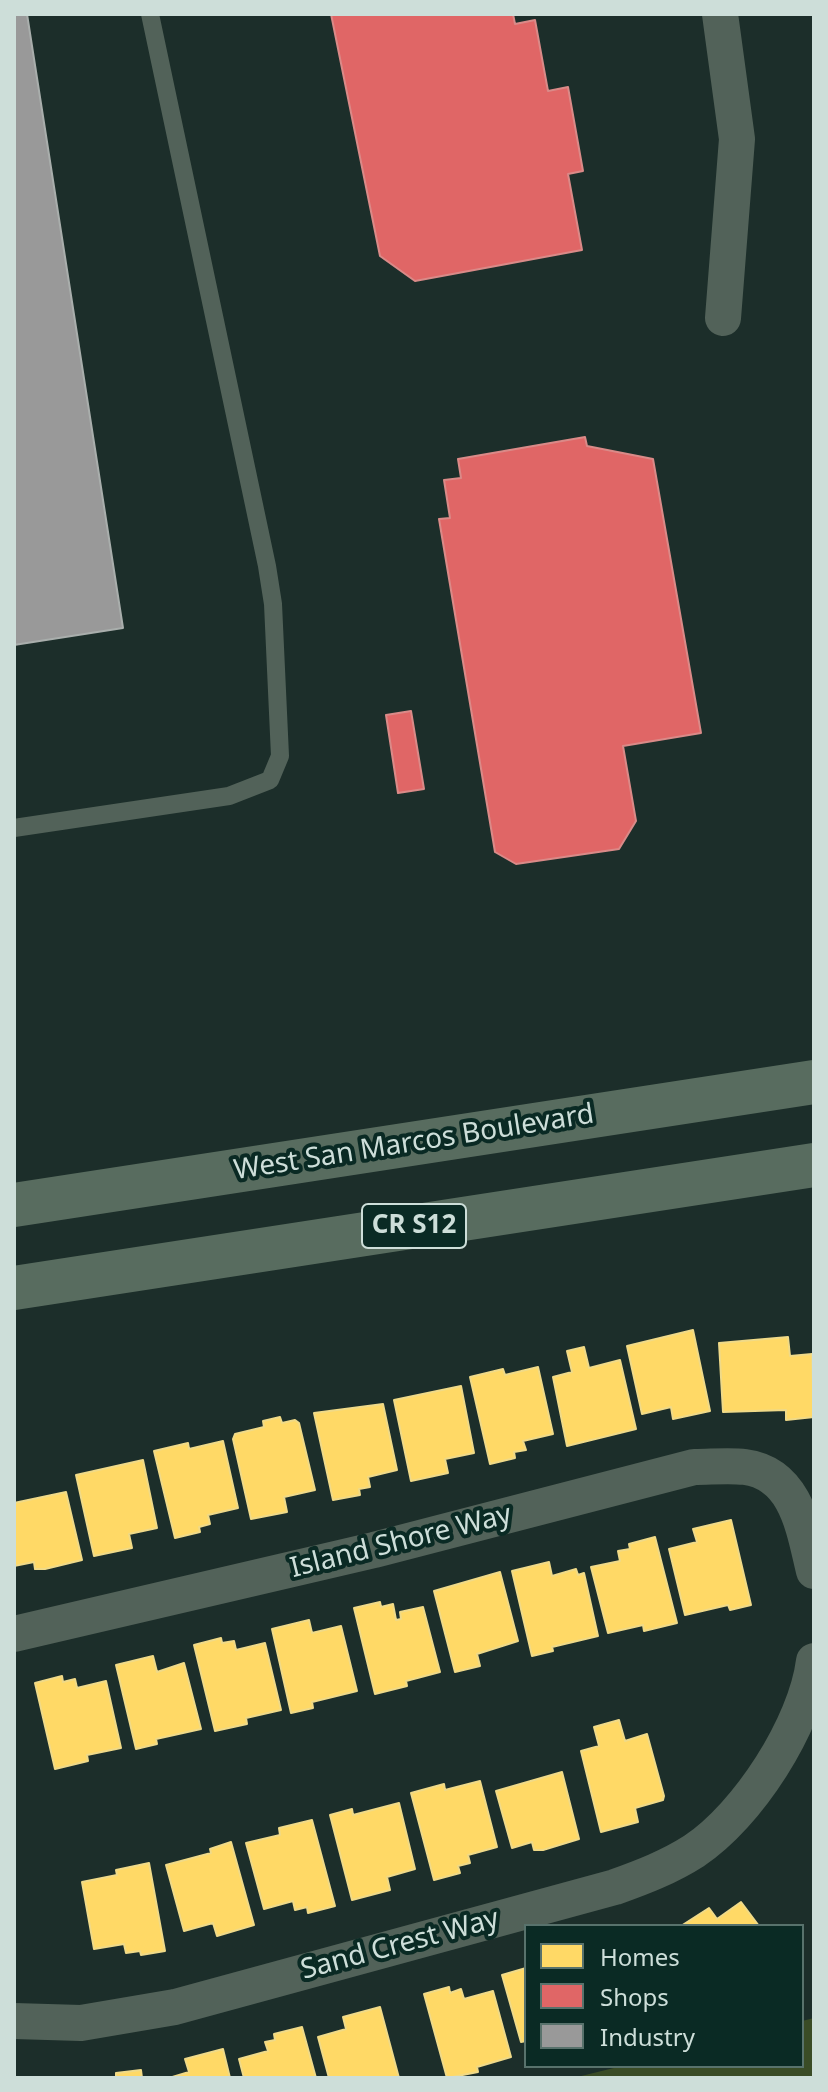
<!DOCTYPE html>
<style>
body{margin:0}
#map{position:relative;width:828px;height:2092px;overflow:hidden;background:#1c2e2a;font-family:"Noto Sans",sans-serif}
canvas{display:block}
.frame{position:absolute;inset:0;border:16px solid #cdded9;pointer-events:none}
.legend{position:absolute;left:524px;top:1924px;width:280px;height:144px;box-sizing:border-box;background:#0a2a24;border:2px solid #58726c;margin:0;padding:10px 14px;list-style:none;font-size:24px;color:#cdded9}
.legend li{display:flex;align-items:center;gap:16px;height:40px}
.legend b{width:40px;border:2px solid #58726c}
</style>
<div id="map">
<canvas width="828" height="2092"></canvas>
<div class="frame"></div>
<ul class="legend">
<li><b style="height:22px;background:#ffd966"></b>Homes</li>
<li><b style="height:22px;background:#e06666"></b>Shops</li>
<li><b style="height:22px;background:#999"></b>Industry</li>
</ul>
</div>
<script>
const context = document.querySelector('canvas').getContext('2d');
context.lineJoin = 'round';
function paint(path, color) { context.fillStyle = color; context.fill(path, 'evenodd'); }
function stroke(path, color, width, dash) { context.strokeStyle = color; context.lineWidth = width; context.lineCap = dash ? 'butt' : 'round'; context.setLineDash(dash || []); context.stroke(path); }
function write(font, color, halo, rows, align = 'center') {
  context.font = font + ' "Noto Sans",sans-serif'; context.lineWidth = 8; context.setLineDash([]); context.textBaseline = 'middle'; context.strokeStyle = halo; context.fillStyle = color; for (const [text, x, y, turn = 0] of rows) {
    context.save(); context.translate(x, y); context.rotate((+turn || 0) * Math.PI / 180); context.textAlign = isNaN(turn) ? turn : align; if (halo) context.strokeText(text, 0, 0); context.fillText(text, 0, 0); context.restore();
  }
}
paint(new Path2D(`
 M814,2018V2078H573L622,2066H802V2021Z`), '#3a4c26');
const homes = new Path2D(`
 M693,1330L710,1411L673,1419L671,1407L642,1414L627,1346Z
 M788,1337L790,1356L812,1354L814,1417L786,1420V1410L723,1412L719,1343Z
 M584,1347L589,1368L620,1360L636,1429L567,1446L553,1377L572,1372L567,1351Z
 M538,1367L553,1434L523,1441L526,1450L514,1452L515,1458L490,1464L470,1377L503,1369L505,1375Z
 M461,1386L474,1453L445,1459L448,1473L411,1481L394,1400Z
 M383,1404L397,1470L368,1477L370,1487L359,1489L360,1495L333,1500L314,1413Z
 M280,1417L282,1423L295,1420L299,1423L315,1490L284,1497L287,1512L251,1519L233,1439L235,1434L264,1427L263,1421Z
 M223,1441L238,1508L208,1515L210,1524L199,1527L200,1532L175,1538L154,1451L188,1443L189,1449Z
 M143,1460L157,1528L129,1534L132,1548L94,1556L76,1475Z
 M66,1492L82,1560L45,1569H35L34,1562L14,1566V1503Z
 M731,1520L751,1605L730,1610L728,1605L685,1615L669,1549L697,1542L693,1529Z
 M655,1537L677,1623L644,1631L643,1625L608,1633L591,1567L620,1561L618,1551L630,1549L629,1544Z
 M549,1562L552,1576L576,1569L578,1575L584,1573L598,1636L552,1647L553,1651L532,1656L512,1571Z
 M500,1572L518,1641L477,1654L480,1666L455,1672L434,1591Z
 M380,1602L381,1607L393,1604L396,1620L401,1619L400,1612L423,1607L440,1672L406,1681L407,1686L375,1694L354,1608Z
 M309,1620L312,1633L341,1626L357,1691L312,1702L313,1708L291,1713L272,1629Z
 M221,1638L222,1643L234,1641L236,1650L265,1643L281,1710L246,1718L247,1724L215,1731L194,1645Z
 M153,1656L157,1672L184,1663L201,1729L156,1739L157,1744L136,1749L116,1665Z
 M62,1676L63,1682L75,1679L77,1688L106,1681L121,1748L87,1755L88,1761L55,1769L35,1683Z
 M619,1720L625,1741L647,1734L664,1796L663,1800L635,1808L638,1822L601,1832L581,1751L599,1746L594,1727Z
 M562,1772L579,1839L543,1850H534L532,1842L512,1848L496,1791Z
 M480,1781L497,1847L468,1855L470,1863L458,1866L460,1873L434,1880L411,1793L444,1784L445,1790Z
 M399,1803L415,1869L387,1877L390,1890L352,1900L330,1815L352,1809L353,1815Z
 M312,1820L335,1906L308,1913L307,1907L295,1910L293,1901L264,1909L246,1843L280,1835L279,1828Z
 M231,1842L254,1925L217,1936L213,1923L184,1931L166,1865L211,1853L210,1849Z
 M149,1863L165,1951L141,1955L140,1951L126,1953L124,1944L94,1949L82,1882L117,1875L116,1870Z
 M741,1902L759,1926H681L709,1908L717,1919Z
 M526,1968V2041L521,2042L502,1975Z
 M449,1987L450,1993L461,1989L464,1999L493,1991L511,2057L477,2067L478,2072L447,2078L424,1994Z
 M380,2007L399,2078H329L318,2037L346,2029L343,2017Z
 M302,2027L316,2078H244L239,2059L268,2051L265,2042L275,2040L274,2034Z
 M223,2049L230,2078H169L189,2072L185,2059Z
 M141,2070L142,2078H116V2073Z`);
paint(homes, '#ffd966');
stroke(homes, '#f0da88', 2);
const shops = new Path2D(`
 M331,14H513L515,24L535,20L548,91L568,87L583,171L568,174L582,250L415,281L380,256Z
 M585,437L587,446L653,459L701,733L623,746L636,821L619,849L516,864L495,852L439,519L450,518L444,480L461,478L458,459Z
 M411,711L424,789L398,793L386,715Z`);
paint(shops, '#e06666');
stroke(shops, '#da8a88', 2);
const industry = new Path2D(`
 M14,14H27L123,628L14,645Z`);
paint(industry, '#999');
stroke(industry, '#a9aeac', 2);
stroke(new Path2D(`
 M14,828L229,796L270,780L280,756L273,604L267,566L150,14`), '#526259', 18);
stroke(new Path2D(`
 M720,14L737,139L723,318
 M14,1634L374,1550L694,1467C711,1467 729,1465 745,1467C797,1474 804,1530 814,1571
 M14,2021L81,2023L175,2007L615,1887C643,1877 669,1867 694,1851C748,1815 806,1725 814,1661`), '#526259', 36);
stroke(new Path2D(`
 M14,1205L814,1082
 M14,1288L814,1165`), '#586c5f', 44);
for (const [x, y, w] of [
 [414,1226,104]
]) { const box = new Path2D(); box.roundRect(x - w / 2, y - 22, w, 44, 6); context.fillStyle = '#0a2a24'; context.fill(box); stroke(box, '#cdded9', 2); }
write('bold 26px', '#cdded9', null, [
 ["CR S12",414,1226]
]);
write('28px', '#cdded9', '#0a2a24', [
 ["West San Marcos Boulevard",414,1143,-9],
 ["Island Shore Way",401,1542,-14],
 ["Sand Crest Way",400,1945,-15]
]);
</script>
